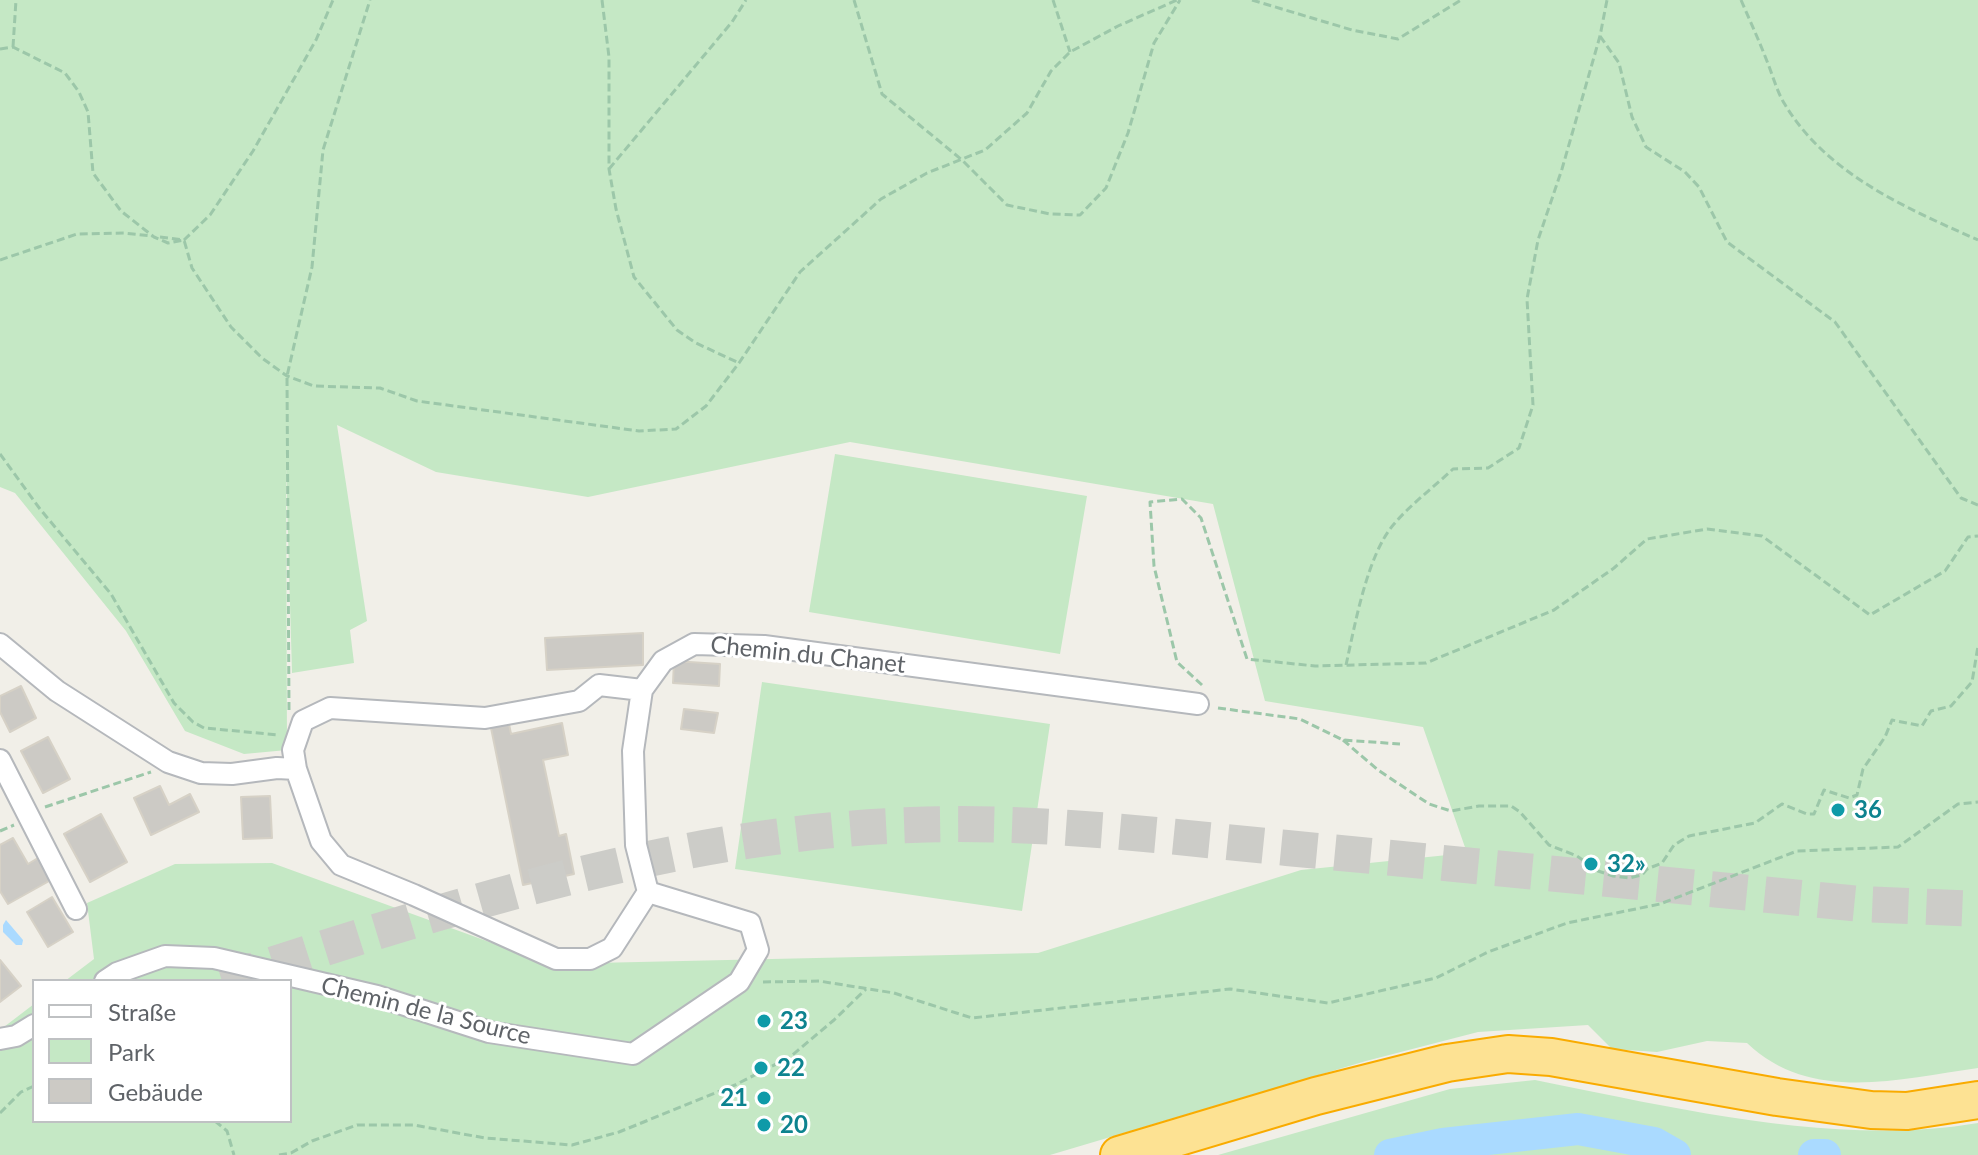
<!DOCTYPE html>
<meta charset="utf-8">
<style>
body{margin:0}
#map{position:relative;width:1978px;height:1155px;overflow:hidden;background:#f1efe8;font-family:Lato,sans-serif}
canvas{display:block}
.legend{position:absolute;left:32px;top:979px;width:260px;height:144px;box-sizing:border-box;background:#fff;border:2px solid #bfc1c3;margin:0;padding:10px 14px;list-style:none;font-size:24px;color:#5f6368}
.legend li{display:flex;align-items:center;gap:16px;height:40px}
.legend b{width:40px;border:2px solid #bfc1c3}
</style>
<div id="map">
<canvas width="1978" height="1155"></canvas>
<ul class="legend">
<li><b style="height:10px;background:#fff"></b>Straße</li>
<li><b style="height:22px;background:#c5e8c5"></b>Park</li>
<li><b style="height:22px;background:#cccac5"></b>Gebäude</li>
</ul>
</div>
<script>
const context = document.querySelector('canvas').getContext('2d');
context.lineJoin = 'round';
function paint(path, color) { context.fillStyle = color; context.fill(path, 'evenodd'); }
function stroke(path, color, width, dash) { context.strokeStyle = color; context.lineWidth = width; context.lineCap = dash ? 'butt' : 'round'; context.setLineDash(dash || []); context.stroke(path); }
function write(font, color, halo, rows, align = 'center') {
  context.font = font + ' Lato,sans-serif'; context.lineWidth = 6; context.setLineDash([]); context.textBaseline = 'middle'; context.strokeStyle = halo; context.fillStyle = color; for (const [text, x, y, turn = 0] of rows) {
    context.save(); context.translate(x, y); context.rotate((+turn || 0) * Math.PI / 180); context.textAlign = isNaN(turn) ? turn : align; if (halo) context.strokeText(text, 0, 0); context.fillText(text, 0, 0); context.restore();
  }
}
paint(new Path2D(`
 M0,0H1978V1068C1899,1079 1811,1104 1747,1043L1707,1041L1657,1052L1612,1049L1588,1025L1478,1032L1366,1061L1050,1155H0V1030L34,1004V1121H290V981H65L94,959L87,903L175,864L272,863L550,964L1038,953L1301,870L1467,853L1423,727L1265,701L1213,504L850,442L588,497L436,472L337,425L367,621L350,630L354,663L292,673L286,466L287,750L244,754L185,731L126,631L15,493L0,487Z
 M835,454L1087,496L1060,654L809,612Z
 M762,682L1050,724L1022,911L735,869Z
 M1535,1080C1675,1108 1836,1147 1978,1123V1155H1218L1450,1089Z`), '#c5e8c5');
paint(new Path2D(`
 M6,920L23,940L22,945H16L3,932V925Z`), '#aadaff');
stroke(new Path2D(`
 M1390,1155L1443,1144L1578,1129L1654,1143L1675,1155
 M1814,1155H1825`), '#aadaff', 32);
const building = new Path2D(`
 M643,633V665L547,670L545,638Z
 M674,661L720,664L719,686L673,683Z
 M21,686L36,718L10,732L0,712V696Z
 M684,709L718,713L714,733L681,729Z
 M508,719L511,734L562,723L568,755L543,760L559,836L566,834L574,874L523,885L490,723Z
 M48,737L70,779L43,793L21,751Z
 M160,786L169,805L190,794L199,812L151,835L134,798Z
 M270,796L272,838L243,839L241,797Z
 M101,814L127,862L90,882L64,834Z
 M13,838L28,864L38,858L51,880L8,904L0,891V845Z
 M52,897L73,932L48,947L27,912Z
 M0,960L21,986L0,1002Z`);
paint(building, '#cccac5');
stroke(building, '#d6d1c6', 2);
stroke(new Path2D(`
 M222,981C445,909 675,833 912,825C1037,820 1163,836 1287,848C1478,866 1669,885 1861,904L1978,909`), '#ccccc8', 36, [36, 18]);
const street = new Path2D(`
 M0,644L57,691L168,762L201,773L232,774L277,768L296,769L321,841L341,865L414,895L556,959H590L612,948L648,892
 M0,760L76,909
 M296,769L293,750L303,721L330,708L485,718L579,701L599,685L642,690L663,661L694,644L764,646L1198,704
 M105,981L117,973L165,956L214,958L377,996L489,1032L633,1054L739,982L758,950L750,923L648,892L636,845L633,751L642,690
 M0,1039L16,1036L34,1025`);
const highway = new Path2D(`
 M1119,1155L1316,1096L1447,1063L1508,1054L1551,1057L1777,1097L1871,1110L1907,1111L1978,1100`);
stroke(street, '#b5b8bc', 24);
stroke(highway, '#f9ab00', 40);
stroke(new Path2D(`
 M602,0L609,57V169L616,209L634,277L677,330L696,343L739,363
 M854,0L882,94L962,160L1007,205L1050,214L1080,215L1106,188L1128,133L1154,43L1180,0
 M1053,0L1070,52
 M1252,0L1352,30L1398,39L1461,0
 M1741,0C1751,23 1761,45 1770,69C1774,80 1778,93 1784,103C1826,174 1906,208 1978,240
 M1600,36L1619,63L1632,117L1646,147L1685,172L1699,187L1727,242L1835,322L1961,498L1978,505
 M13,47L16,0
 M0,49L13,47L65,73L79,92L88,112L93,173L121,211L154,237L168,243L184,240L192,268L231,327L262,358L287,376L314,386L380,388L417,401L639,431L676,429L706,406L739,363L800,272L881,199L927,173L985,150L1027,113L1051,71L1070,52L1118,26L1177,0
 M609,169L732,22L746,0
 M160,237L184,240L210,215L253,151L316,40L333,0
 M0,260L77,234L124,233L152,236
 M0,454L40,509L111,594L174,703L193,722L204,728L279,735
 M1346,665C1355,625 1367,555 1394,524C1411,504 1434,487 1453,469L1488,468L1519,448L1533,405L1527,299L1538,240L1562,169L1600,36L1607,0
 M1202,685L1177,662L1154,566L1150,502L1182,499L1201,518L1247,659L1315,666L1426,663L1554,610L1614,568L1647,539L1707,529L1762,536L1870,615L1945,571L1968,537L1978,536
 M1218,708L1300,719L1343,740L1400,744
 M289,710L287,376L312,267L323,150L370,0
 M1343,740L1378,770L1429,804L1451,811L1479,806H1511L1520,812L1549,845L1577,856L1598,871L1613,876L1629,878L1642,875L1647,869L1662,863L1674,845L1689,836L1755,823L1782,804L1807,814H1814L1824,790L1849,798L1857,795L1863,769L1885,737L1892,720L1922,726L1931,711L1951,706L1972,682L1978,646
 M45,807L151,772
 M0,831L14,825
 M763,982L819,981L894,993L972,1018L1230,989L1328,1003L1436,978L1488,952L1567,923L1660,904L1797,851L1898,847L1958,804L1978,802
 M0,1113L21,1092L34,1086
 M215,1121L227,1131L234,1155
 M279,1155L291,1153L312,1141L357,1125H414L485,1138L572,1145L619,1132L735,1085L790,1057L834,1020L866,989`), '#9cc7a9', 3, [8, 4]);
stroke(street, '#fff', 20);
stroke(highway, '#fde293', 36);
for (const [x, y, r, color] of [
 [1838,810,8,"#0f9aa8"],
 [1591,864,8,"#0f9aa8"],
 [764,1021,8,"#0f9aa8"],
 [761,1068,8,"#0f9aa8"],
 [764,1098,8,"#0f9aa8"],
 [764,1125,8,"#0f9aa8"]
]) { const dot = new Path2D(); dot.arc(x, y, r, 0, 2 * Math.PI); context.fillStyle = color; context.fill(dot); stroke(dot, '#fff', 3); }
write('24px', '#5f6368', '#fff', [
 ["Chemin du Chanet",808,655,6],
 ["Chemin de la Source",426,1011,14]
]);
write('bold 24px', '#0d838f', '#fff', [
 ["36",1854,810],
 ["32»",1607,864],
 ["23",780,1021],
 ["22",777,1068],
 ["21",748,1098,"right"],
 ["20",780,1125]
], 'left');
</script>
